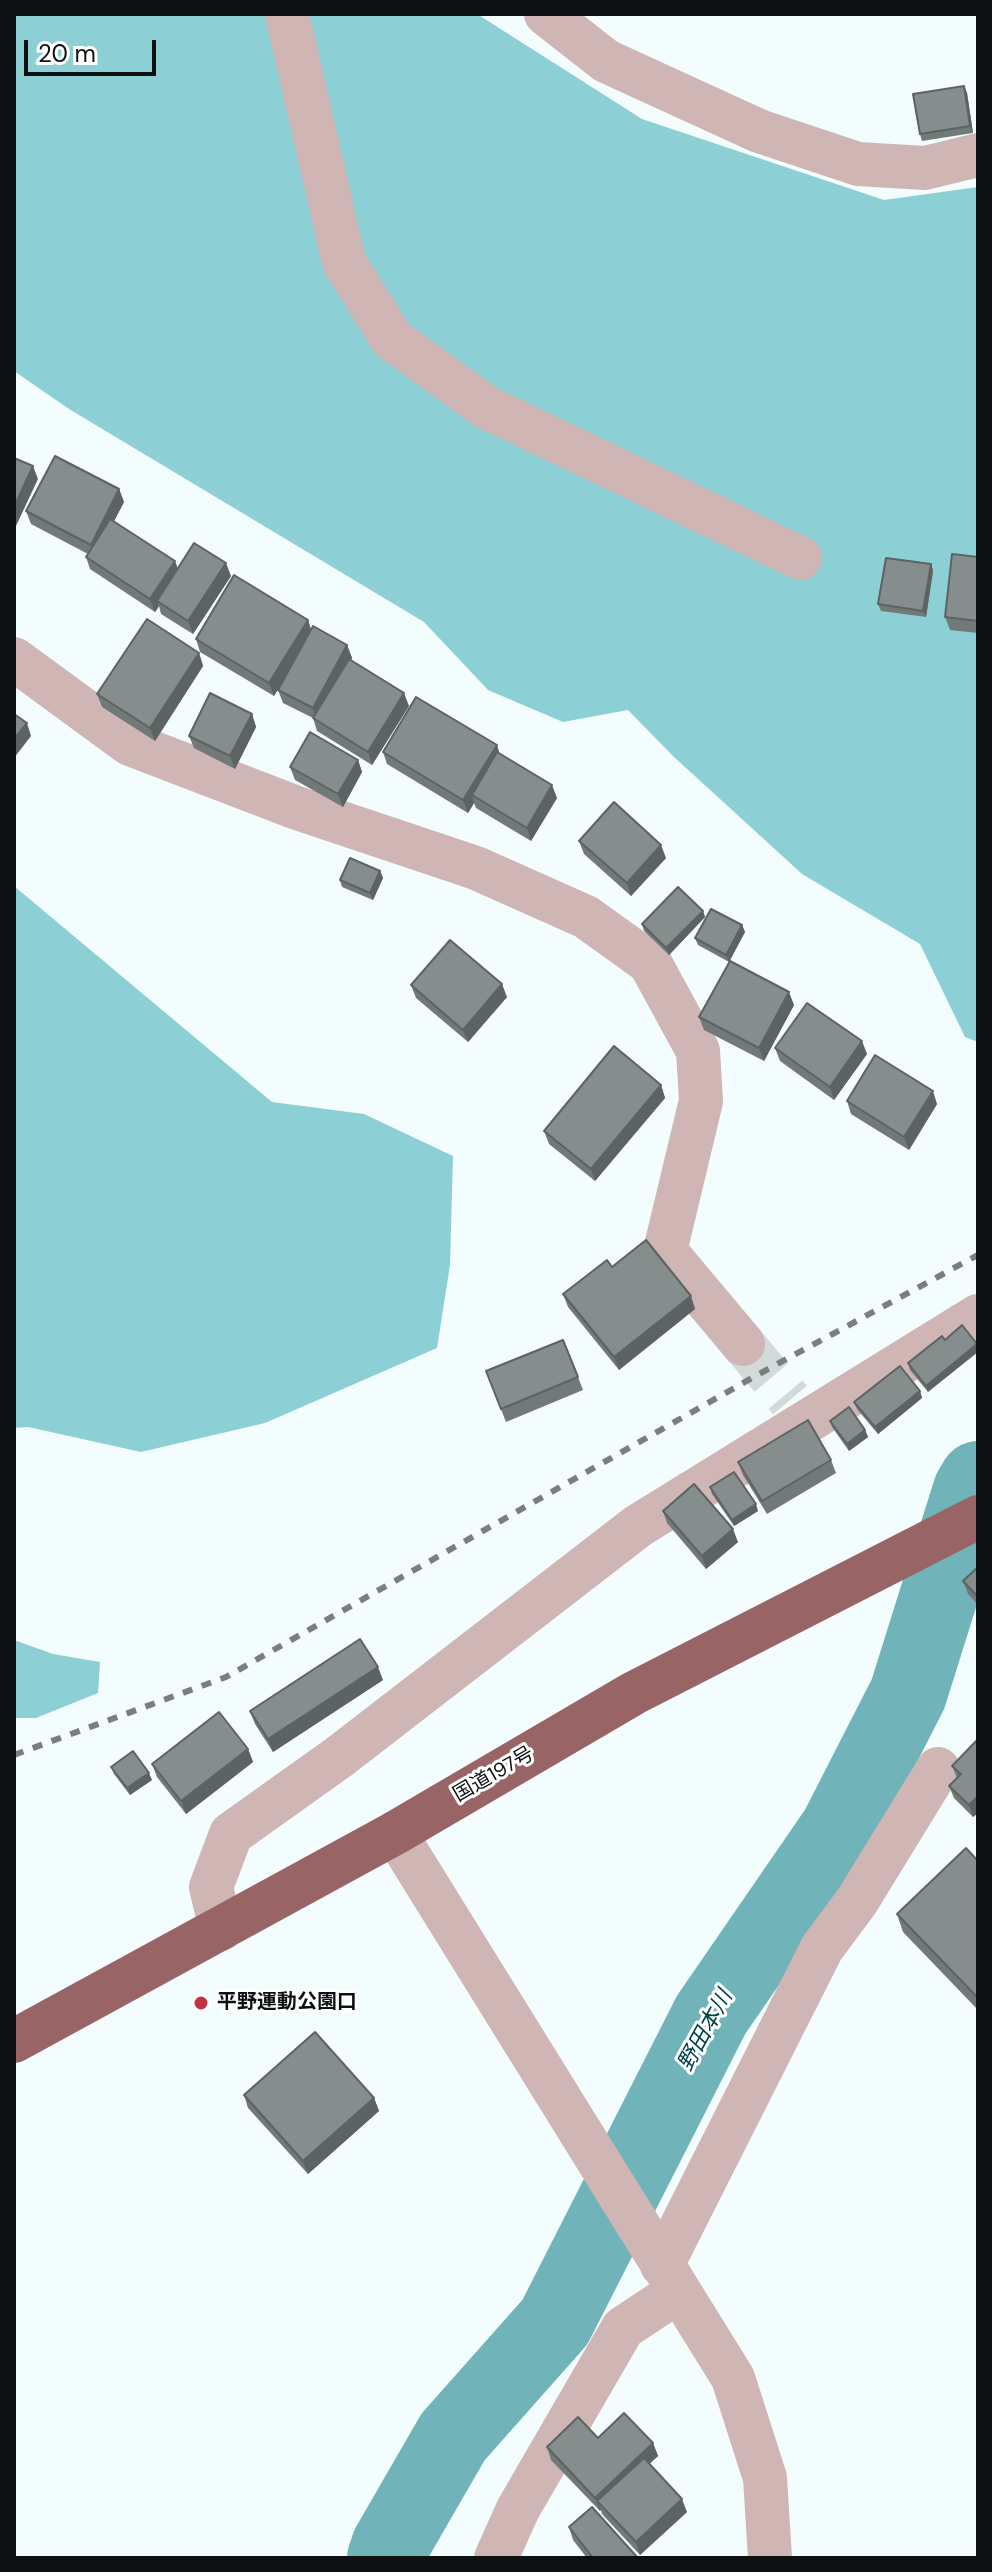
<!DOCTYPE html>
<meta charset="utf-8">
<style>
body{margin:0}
#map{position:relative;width:992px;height:2572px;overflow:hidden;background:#f4fdfd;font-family:"DM Sans",sans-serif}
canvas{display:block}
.frame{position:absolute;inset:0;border:16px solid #0e1112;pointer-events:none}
.scale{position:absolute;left:24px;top:40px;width:132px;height:36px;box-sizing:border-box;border:4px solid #0e1112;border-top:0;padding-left:10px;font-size:24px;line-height:28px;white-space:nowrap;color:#0e1112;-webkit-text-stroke:6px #fff;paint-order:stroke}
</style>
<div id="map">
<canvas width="992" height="2572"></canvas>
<div class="frame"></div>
<div class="scale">20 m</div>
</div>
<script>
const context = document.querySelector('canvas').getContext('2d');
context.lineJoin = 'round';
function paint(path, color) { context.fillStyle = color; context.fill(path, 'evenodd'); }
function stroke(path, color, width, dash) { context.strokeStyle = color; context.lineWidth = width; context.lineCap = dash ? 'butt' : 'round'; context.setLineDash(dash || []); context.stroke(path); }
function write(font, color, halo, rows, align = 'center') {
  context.font = font + ' "DM Sans","Noto Sans JP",sans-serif'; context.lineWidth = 6; context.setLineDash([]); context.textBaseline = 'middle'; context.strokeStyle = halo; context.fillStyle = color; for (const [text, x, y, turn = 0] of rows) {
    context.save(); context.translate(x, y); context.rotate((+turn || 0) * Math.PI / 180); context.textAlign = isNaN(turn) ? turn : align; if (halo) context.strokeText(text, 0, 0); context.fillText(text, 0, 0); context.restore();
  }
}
paint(new Path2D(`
 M14,14H477L642,119L884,200L978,187V1042L965,1037L920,944L802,874L673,756L628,710L563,722L488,690L424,622L69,409L14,371Z
 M14,886L272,1102L364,1114L453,1156L450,1265L437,1348L265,1423L141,1452L28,1427L14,1428Z
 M14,1640L53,1654L100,1662L98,1693L36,1718H14Z`), '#8cd0d5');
stroke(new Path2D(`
 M386,2558L390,2546L453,2437L555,2322L711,2015L839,1829L908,1694L972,1490L978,1480`), '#70b4b9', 78);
stroke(new Path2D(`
 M743,1344L790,1400`), '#d2dada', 44, [44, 22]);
stroke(new Path2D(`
 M287,14L344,262L392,339L486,407L800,558
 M546,14L606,61L759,131L858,164L925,168L978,155
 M14,659L130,744L297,808L476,868L586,917L650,963L698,1051L701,1101L665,1251L743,1344
 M395,1833L733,2378L765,2478L770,2558
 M221,1929L211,1887L231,1834L339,1757L638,1526L978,1316
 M662,2265L822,1948L857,1901L938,1769
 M496,2558L518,2509L623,2328L679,2291`), '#cfb5b4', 44);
stroke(new Path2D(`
 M14,2041L395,1833L634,1693L978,1517`), '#996465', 44);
stroke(new Path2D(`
 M14,1755L226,1677L759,1374L978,1255`), '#797e7f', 6, [10, 10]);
paint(new Path2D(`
 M964,86L967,93L973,133L922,141L920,134Z
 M119,489L124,502L114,521L178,568L231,576L193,634L161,614L159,606L155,612L90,569L86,557L88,554L31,524L26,511Z
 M978,557V633L950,630L945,617Z
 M931,564L933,571L926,617L881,611L878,604Z
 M308,620L311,630L347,645L352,658L351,660L409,706L372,765L317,731L313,718L283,703L278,690L284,679L274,696L200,652L196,639Z
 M199,653L203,666L155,741L102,707L97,694Z
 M252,714L256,727L235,769L194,748L189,736Z
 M383,752L500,754L557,798L531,841L476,808L474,803L468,813L387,764Z
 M358,760L362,772L343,807L295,780L290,767Z
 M579,841L666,858L631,896L584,854Z
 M380,871L383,878L373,900L342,887L340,880Z
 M703,911L705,917L669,955L644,931L642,924Z
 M742,925L745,932L729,962L698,945L695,938Z
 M411,985L507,997L468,1042L416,998Z
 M794,1005L764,1061L704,1030L699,1017Z
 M775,1048L867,1054L834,1100L780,1061Z
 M661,1085L665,1098L595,1181L549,1144L544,1131Z
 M847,1101L937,1104L909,1150L851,1114Z
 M612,1267L695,1309L619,1370L568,1307L563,1294Z
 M942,1336L928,1392L910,1370L908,1363Z
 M486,1371L578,1377L583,1390L506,1422Z
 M920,1391L922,1398L878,1434L857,1409L854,1402Z
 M830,1421L865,1430L868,1437L849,1451L832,1427Z
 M831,1460L836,1473L767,1514L743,1475L738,1462Z
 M710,1487L758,1511L734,1526L712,1494Z
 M663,1511L738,1542L706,1569L667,1523Z
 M978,1567V1605L968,1594L963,1581Z
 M383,1680L273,1752L255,1724L250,1711Z
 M978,1739V1813L973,1817L954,1798L949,1786L957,1778L952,1766Z
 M248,1749L253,1762L186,1814L157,1777L152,1764Z
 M111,1767L152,1780L130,1795L114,1774Z
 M978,1861V2010L903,1932L897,1914Z
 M244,2095L374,2098L379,2111L308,2174L248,2108Z
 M598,2438L653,2443L658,2456L649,2464L687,2512L640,2555L602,2514L601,2510L600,2511L551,2460L547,2447Z
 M569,2527L638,2558H587L573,2540Z`), '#727979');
paint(new Path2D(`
 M964,86L967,93L973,133L970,126Z
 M33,466L38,479L16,526L14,520V507Z
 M119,489L124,502L95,558L91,545Z
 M175,561L180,574L157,601L159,606L155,612L150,599Z
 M226,563L231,576L193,634L188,621Z
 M931,564L933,571L926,617L923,611Z
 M308,620L312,633L274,696L269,683Z
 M347,645L352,658L317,721L313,708Z
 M199,653L203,666L155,741L150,728Z
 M404,693L409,706L372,765L368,752Z
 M252,714L256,727L235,769L230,756Z
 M27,723L31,736L14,758V739Z
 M497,745L501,758L472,795L474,803L468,813L463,800Z
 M358,760L362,772L343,807L338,794Z
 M552,785L557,798L531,841L527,828Z
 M661,845L666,858L631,896L627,883Z
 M380,871L383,878L373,900L370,893Z
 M703,911L705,917L669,955L666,948Z
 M742,925L745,932L729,962L726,955Z
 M502,984L507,997L468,1042L463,1030Z
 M789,992L794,1005L764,1061L759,1048Z
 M862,1041L867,1054L834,1100L830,1087Z
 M661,1085L665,1098L595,1181L591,1169Z
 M933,1091L937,1104L909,1150L904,1137Z
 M691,1296L695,1309L619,1370L614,1357Z
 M977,1344L978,1352L928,1392L926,1386Z
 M920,1391L922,1398L878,1434L875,1427Z
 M865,1430L868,1437L849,1451L847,1444Z
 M756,1504L758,1511L734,1526L732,1520Z
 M733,1529L738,1542L706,1569L702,1556Z
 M378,1667L383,1680L273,1752L268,1739Z
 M248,1749L253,1762L186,1814L181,1801Z
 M149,1773L152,1780L130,1795L127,1788Z
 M978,1796V1813L973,1817L969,1805Z
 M374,2098L379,2111L308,2174L303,2161Z
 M653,2443L658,2456L603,2507L597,2501L601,2510L600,2511L595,2498Z
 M682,2499L687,2512L640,2555L636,2542Z`), '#5d6363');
const building = new Path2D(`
 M964,86L970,126L920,134L913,94Z
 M55,456L119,489L91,545L26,511Z
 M14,458L33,466L14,507Z
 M110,519L175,561L150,599L86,557Z
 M194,543L226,563L188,621L157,601Z
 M952,554L978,557V621L945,617Z
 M886,558L931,564L923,611L878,604Z
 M234,575L308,620L269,683L196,639Z
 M147,619L199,653L150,728L97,694Z
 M313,626L347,645L313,708L278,690Z
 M349,659L404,693L368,752L313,718Z
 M210,693L252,714L230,756L189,736Z
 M416,697L497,745L463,800L383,752Z
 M14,714L27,723L14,739Z
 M310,732L358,760L338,794L290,767Z
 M497,752L552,785L527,828L472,795Z
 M614,802L661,845L627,883L579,841Z
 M350,858L380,871L370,893L340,880Z
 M678,887L703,911L666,948L642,924Z
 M711,909L742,925L726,955L695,938Z
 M450,940L502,984L463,1030L411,985Z
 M730,961L789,992L759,1048L699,1017Z
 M807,1003L862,1041L830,1087L775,1048Z
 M614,1046L661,1085L591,1169L544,1131Z
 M875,1055L933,1091L904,1137L847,1101Z
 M646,1240L691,1296L614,1357L563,1294L607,1260L612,1267Z
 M962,1325L977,1344L926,1386L908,1363L942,1336L945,1340Z
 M563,1340L578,1377L501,1409L486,1371Z
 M900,1366L920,1391L875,1427L854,1402Z
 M849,1407L865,1430L847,1444L830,1421Z
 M808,1420L831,1460L762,1501L738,1462Z
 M734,1472L756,1504L732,1520L710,1487Z
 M694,1484L733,1529L702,1556L663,1511Z
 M978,1567V1597L963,1581Z
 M360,1639L378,1667L268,1739L250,1711Z
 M219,1712L248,1749L181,1801L152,1764Z
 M978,1739V1796L969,1805L949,1786L961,1774L952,1766Z
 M133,1751L149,1773L127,1788L111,1767Z
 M966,1848L978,1861V1998L897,1914Z
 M315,2032L374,2098L303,2161L244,2095Z
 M624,2413L653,2443L595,2498L547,2447L578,2417L598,2438Z
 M644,2458L682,2499L636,2542L597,2501Z
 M592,2507L638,2558H593L569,2527Z`);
paint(building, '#858d8d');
stroke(building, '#5d6363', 2);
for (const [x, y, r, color] of [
 [201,2003,8,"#c33245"]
]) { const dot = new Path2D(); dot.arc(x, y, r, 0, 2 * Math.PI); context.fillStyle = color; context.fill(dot); stroke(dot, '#fff', 3); }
write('20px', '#0e1112', '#fff', [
 ["国道197号",494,1775,-30]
]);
write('bold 20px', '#0e1112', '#fff', [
 ["平野運動公園口",217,2003]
], 'left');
write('italic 22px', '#014348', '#fff', [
 ["野田本川",706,2031,-61]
]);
</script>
